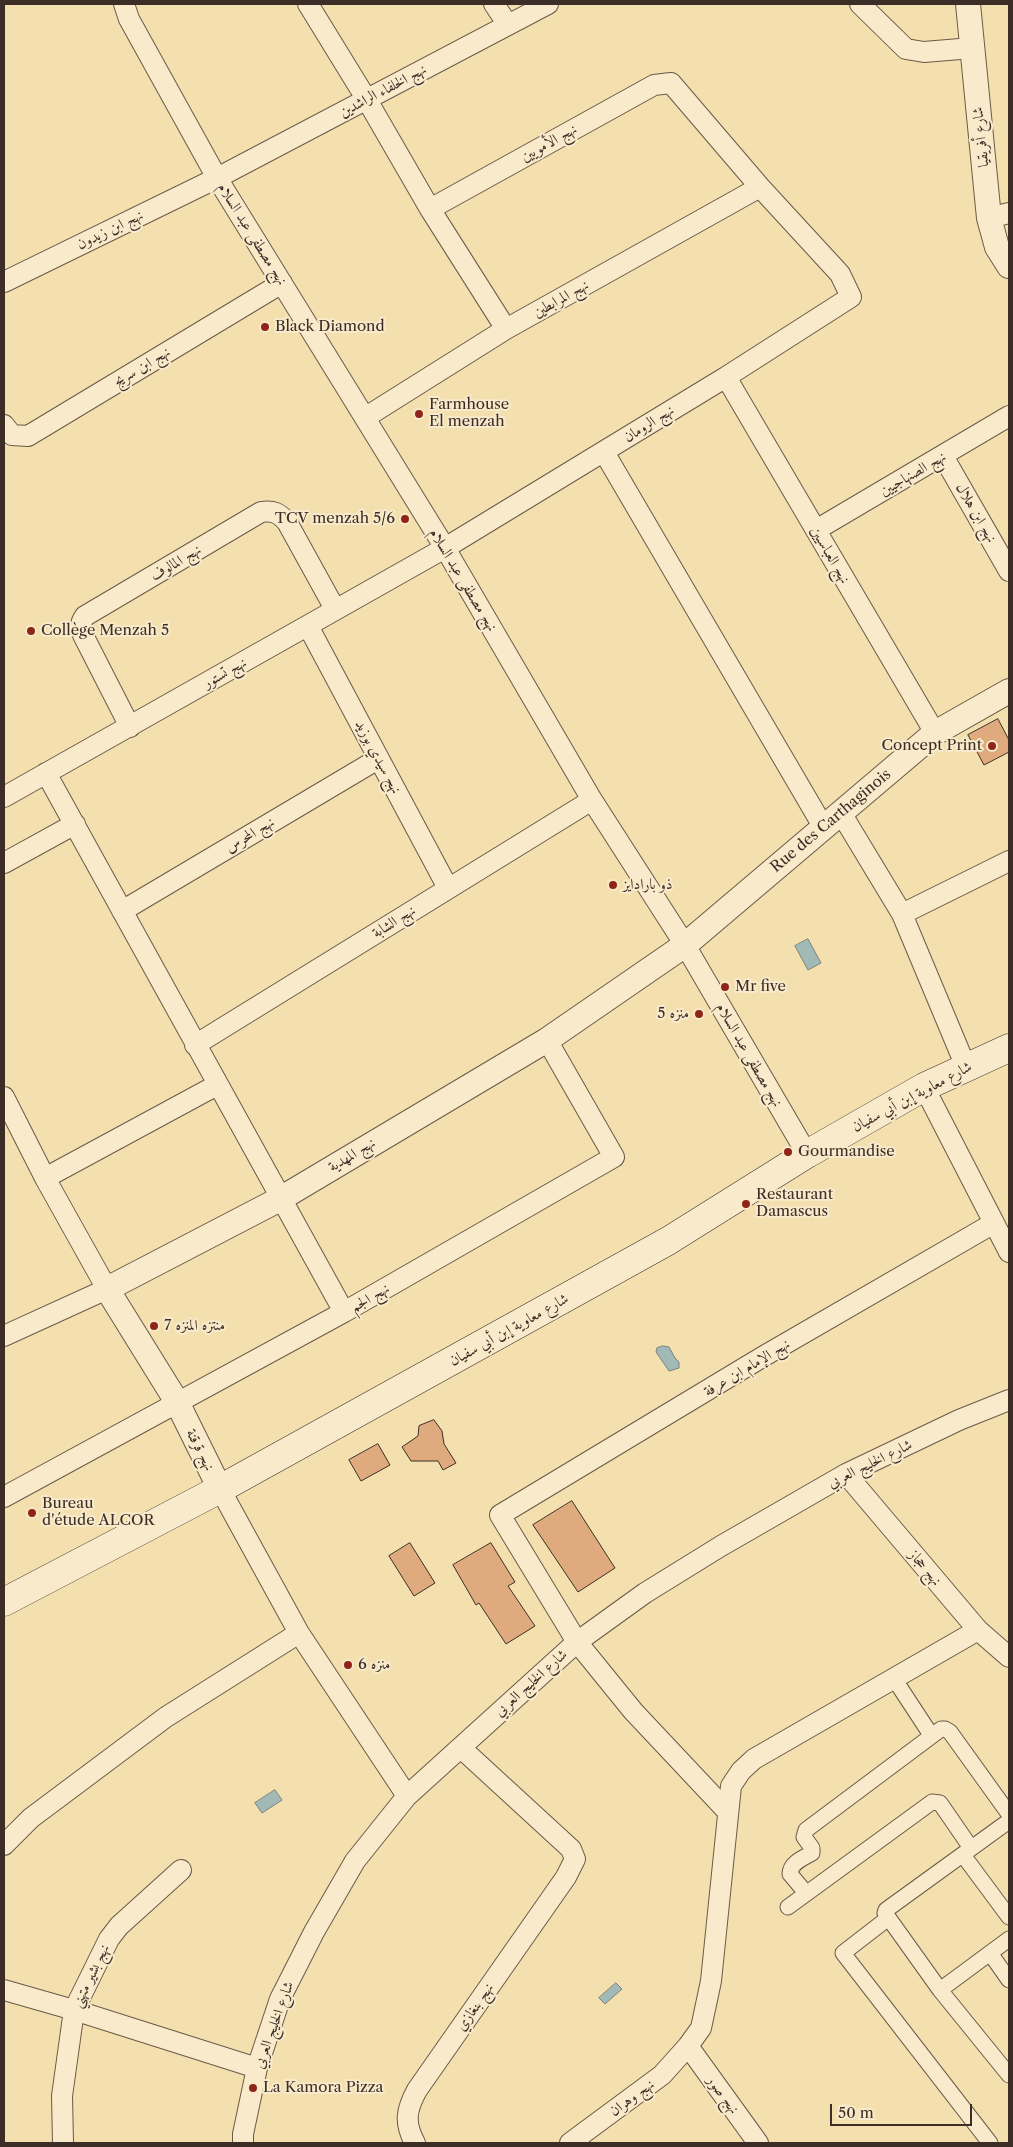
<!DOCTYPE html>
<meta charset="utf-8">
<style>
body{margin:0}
#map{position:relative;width:1013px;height:2147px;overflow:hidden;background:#f4dfae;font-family:"Libre Caslon Text",serif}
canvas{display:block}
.frame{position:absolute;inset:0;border:5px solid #3c2e27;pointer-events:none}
.scale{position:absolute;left:830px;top:2104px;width:142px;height:22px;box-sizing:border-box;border:2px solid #3c2e27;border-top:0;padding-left:6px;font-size:15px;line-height:18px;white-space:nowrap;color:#3c2e27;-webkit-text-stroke:4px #f8eaca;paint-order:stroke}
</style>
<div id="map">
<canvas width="1013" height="2147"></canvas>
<div class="frame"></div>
<div class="scale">50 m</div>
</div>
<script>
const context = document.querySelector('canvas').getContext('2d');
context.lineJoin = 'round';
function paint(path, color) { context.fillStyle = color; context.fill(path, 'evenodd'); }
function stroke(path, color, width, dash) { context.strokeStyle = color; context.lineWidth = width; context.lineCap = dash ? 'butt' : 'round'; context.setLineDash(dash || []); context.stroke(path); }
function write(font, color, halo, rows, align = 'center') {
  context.font = font + ' "Libre Caslon Text",Amiri,serif'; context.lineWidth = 4; context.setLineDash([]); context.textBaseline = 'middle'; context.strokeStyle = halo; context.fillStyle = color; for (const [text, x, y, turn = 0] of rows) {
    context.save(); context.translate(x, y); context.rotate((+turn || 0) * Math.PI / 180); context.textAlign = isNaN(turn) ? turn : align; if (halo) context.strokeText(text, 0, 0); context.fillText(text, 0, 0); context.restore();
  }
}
const water = new Path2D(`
 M808,939L821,963L808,970L795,946Z
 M663,1346L669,1347L675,1358L679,1362V1368L669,1371L656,1352L657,1348Z
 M275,1790L282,1800L262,1813L255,1803Z
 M616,1983L622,1989L605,2004L599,1998Z`);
paint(water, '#a1bab6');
stroke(water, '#79827d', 1);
const building = new Path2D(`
 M998,719L1009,740V752L984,765L968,735Z
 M434,1420L442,1431L444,1444L456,1463L443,1470L438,1461H411L402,1447L418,1436L419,1426Z
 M378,1444L390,1465L361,1481L349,1460Z
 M572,1501L615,1568L578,1592L533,1525Z
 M410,1543L435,1583L414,1596L389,1556Z
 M491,1543L515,1582L508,1586L535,1626L506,1644L479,1603L476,1605L453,1565Z`);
paint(building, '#dfab7e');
stroke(building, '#3c2e27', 1);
const pedestrian = new Path2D(`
 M893,1677L931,1735
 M1009,1821L886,1910L885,1913L940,1990L1009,2075
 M963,1855L1009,1917
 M806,1893L790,1874C790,1863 803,1858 812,1853V1848L804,1837L806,1830L941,1729H945L950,1732L1009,1814
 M788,1907L932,1802L940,1803L971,1848
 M887,1919L843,1953L990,2143
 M990,1953L1009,1980
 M940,1990L1009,1939`);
const minor = new Path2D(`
 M124,4L129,19L217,178L445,548L592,800L685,945L807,1154
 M308,4L367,100L430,209L506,329
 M494,4L508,25
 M860,4L906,49L924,52L972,48
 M989,218L1009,213
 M4,282L217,178L548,4
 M726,377L935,733
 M366,417L506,329L760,187
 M4,425L12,435L28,436L282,283
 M604,452L824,828
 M943,456L1009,571
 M816,530L1009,416
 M308,626L448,888
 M130,727L83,635C80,627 80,623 85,616L261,512C273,510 279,513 287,522L335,609
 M46,773L344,1312
 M4,797L445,548L726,377L851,297L840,274L760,187L671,83L654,85L430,209
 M841,813L902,914L966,1067
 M4,863L75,824
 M122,911L378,759
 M902,914L1009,861
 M195,1045L592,800
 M924,1087L1009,1252
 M4,1097L45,1178L107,1289L4,1336
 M45,1178L217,1085
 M846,1474L978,1630L1009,1657
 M220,1489L299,1633L407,1796
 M4,1497L344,1312L614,1157L547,1040
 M727,1811L633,1711L577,1642L500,1515L764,1356L994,1223
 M4,1845L31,1818L166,1717L299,1633
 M4,1990L74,2010L257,2068
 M688,2046L758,2143
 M63,2143L62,2096L74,2010L109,1939L119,1926L181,1870
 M243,2143V2134L257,2068L280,1999L314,1932L355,1861L407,1796L577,1642L645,1593L721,1546L846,1474L959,1420L1009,1400
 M415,2143C404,2123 406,2110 417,2090L566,1877L575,1859L571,1849L461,1748
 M570,2143L662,2075L688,2046L701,2028L711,1981L731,1786L741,1771L754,1759L978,1630`);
const tertiary = new Path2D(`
 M968,4L989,218L997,247L1009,266
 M220,1489L177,1402L107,1289L280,1199L547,1040L685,945L935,733L1009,691`);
const secondary = new Path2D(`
 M4,1602L220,1489L668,1241L807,1154L924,1087L1009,1048`);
stroke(pedestrian, '#6a5a49', 17);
stroke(minor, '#6a5a49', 22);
stroke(tertiary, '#6a5a49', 26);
stroke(secondary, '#3c2e27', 29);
stroke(pedestrian, '#f8eaca', 15);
stroke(minor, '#f8eaca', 20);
stroke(tertiary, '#f8eaca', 24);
stroke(secondary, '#f8eaca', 28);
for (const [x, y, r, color] of [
 [265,327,5,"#8f2418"],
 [419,414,5,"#8f2418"],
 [405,519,5,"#8f2418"],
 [31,631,5,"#8f2418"],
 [992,746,5,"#8f2418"],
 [613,885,5,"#8f2418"],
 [725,987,5,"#8f2418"],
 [699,1014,5,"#8f2418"],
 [788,1152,5,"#8f2418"],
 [746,1204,5,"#8f2418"],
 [154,1326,5,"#8f2418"],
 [32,1513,5,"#8f2418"],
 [348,1665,5,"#8f2418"],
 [253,2088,5,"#8f2418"]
]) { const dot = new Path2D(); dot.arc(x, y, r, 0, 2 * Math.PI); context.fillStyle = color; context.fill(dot); stroke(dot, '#f8eaca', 2); }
write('15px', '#3c2e27', '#f8eaca', [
 ["نهج الخلفاء الراشدين",383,91,-28],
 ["شارع أفريقيا",981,137,-96],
 ["نهج الأمويين",549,143,-29],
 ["نهج ابن زيدون",110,230,-26],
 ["نهج مصطفى عبد السلام",252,234,58],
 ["نهج المرابطين",561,299,-29],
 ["نهج ابن سريج",142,367,-31],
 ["نهج الرومان",649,424,-32],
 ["نهج الصنهاجيين",913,474,-30],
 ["نهج ابن هلال",976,513,60],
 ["نهج العباسيين",830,555,60],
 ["نهج المالوف",176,563,-31],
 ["نهج مصطفى عبد السلام",463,580,59],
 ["نهج تستور",225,673,-29],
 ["نهج سيدي بوزيد",378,757,62],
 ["Rue des Carthaginois",831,821,-40],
 ["نهج المحرس",250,835,-31],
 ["نهج الشابة",394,922,-32],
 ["نهج مصطفى عبد السلام",749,1055,60],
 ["شارع معاوية إبن أبي سفيان",912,1097,-28],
 ["نهج المهدية",352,1155,-31],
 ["نهج الجم",370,1298,-30],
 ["شارع معاوية إبن أبي سفيان",509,1330,-29],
 ["نهج الإمام ابن عرفة",747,1368,-31],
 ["نهج قرقنة",200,1450,63],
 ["شارع الخليج العربي",870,1464,-26],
 ["نهج حجاز",925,1568,50],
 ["شارع الخليج العربي",531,1683,-42],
 ["نهج بشير متهني",91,1976,-64],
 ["نهج بنغازي",475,2007,-55],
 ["شارع الخليج العربي",274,2025,-70],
 ["نهج صور",723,2095,54],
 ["نهج وهران",632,2098,-36]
]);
write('15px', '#3c2e27', '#f8eaca', [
 ["Black Diamond",275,327],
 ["Farmhouse",429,405],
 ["El menzah",429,422],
 ["TCV menzah 5/6",395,519,"right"],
 ["Collège Menzah 5",41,631],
 ["Concept Print",982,746,"right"],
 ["ذو بارادايز",623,885],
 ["Mr five",735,987],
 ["منزه 5",689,1014,"right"],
 ["Gourmandise",798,1152],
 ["Restaurant",756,1195],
 ["Damascus",756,1212],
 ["منتزه المنزه 7",164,1326],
 ["Bureau",42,1504],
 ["d'étude ALCOR",42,1521],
 ["منزه 6",358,1665],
 ["La Kamora Pizza",263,2088]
], 'left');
</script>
